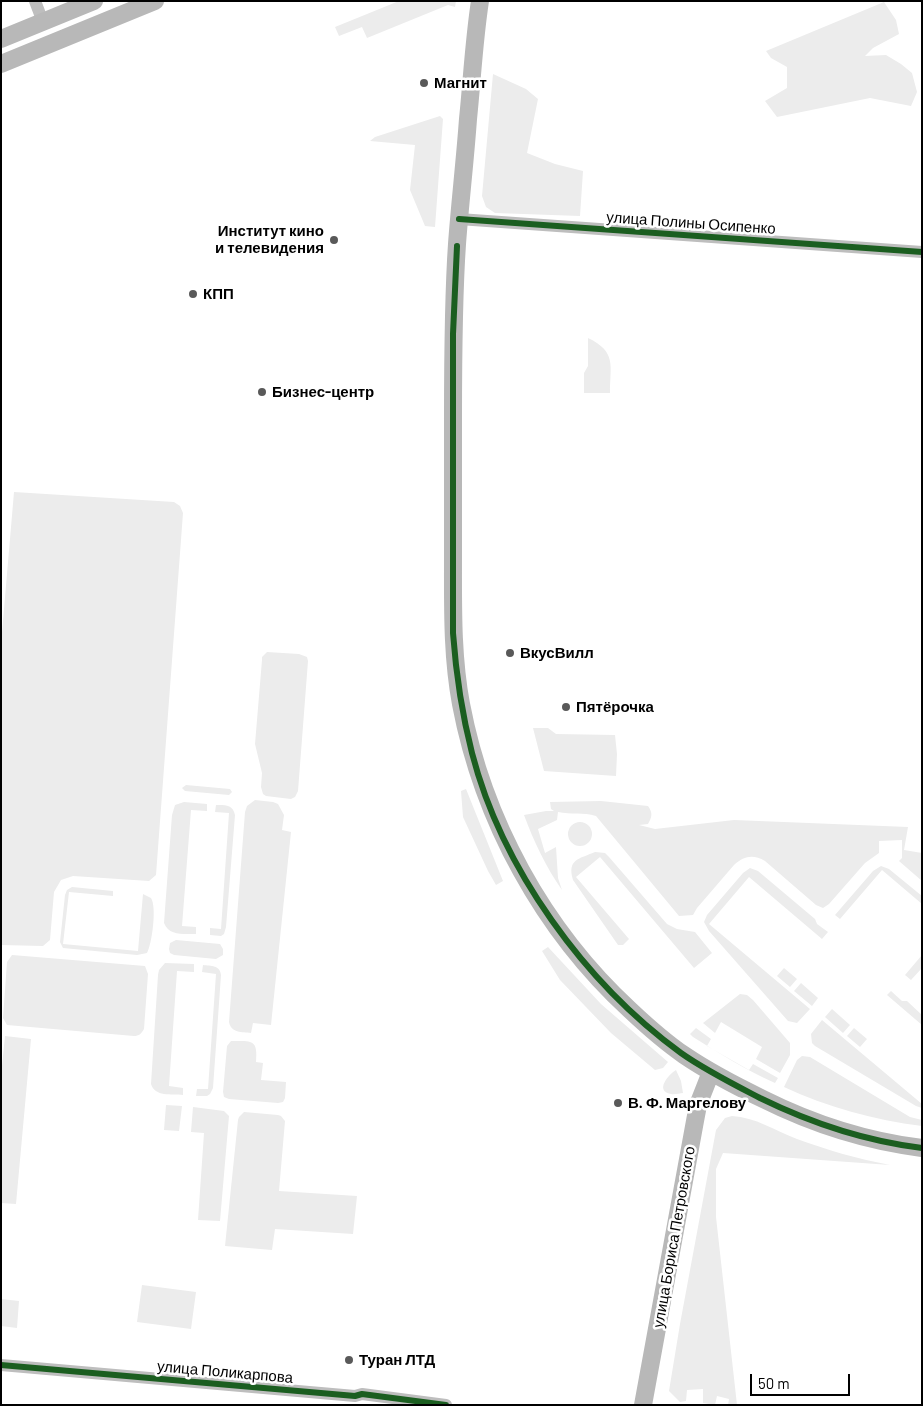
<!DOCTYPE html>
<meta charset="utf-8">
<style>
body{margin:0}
#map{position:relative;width:923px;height:1406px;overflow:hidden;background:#fff;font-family:Barlow,sans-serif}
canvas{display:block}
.frame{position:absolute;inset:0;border:2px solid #000;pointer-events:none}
.scale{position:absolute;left:750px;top:1374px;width:100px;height:22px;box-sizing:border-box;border:2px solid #000;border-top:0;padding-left:6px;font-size:15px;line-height:18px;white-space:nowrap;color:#000;-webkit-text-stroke:4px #fff;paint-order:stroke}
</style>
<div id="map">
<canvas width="923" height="1406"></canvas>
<div class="frame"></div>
<div class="scale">50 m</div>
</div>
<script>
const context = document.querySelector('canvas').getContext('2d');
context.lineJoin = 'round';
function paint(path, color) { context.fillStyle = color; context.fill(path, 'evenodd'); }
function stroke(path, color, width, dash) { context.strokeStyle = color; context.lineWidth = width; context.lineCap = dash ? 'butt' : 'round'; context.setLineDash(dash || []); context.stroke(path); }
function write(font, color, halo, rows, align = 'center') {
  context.font = font + ' Barlow,sans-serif'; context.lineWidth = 5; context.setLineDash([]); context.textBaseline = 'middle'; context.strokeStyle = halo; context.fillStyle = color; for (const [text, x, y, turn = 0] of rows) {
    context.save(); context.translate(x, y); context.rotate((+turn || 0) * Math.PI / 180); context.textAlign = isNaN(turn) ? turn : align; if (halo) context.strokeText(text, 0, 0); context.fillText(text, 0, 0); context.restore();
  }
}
paint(new Path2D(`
 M399,1H456L455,7L448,5L367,38L362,27L339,36L335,27Z
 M884,2L896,20L899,34L873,48L865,56L886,55L901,64L912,73L917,92L911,106L870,98L777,117L765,101L787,88V67L771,58L766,51Z
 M493,74L526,89L538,99L527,153L555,164L583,171L580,216L495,213L486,207L482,196Z
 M440,116L443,119L435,227L425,226L410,190L415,145L370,141L375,137Z
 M588,338C617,352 610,365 610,393H584V373L588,366Z
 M14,492L174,502L180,506L183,513L156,875L149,881L73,876L61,880L54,892L50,940L43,946L1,945V644Z
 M267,652L299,654L307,657L308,661L298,791L295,797L291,799L266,796L263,794L261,787L262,773L255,744L262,660V657Z
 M533,728H548L556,734L615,735L617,754L616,776L544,771Z
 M186,785L230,789L232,792L229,795L185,791L182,788Z
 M466,789L503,881L496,885L488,871L463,817L461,791Z
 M255,800L273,802L278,804L284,815L282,830L291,832L271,1025L253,1023L251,1033C242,1032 231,1033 229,1022L245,812L247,806Z
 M601,801L648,806C653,813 652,817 648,824L639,825L655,829L734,820L908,827L904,850L922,853V881L899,861L902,858V840L879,841V853L865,863L829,904L823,908L816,905L765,861C753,854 744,856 734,865L697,908L693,915L679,916L596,816C583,812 571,815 558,812L557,820L538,829L545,853L556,847L558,878L562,890C546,867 534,842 524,815L546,811H554L551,809L550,802Z
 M184,802L207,804V811L191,810L182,926L196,927V934C184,934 169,936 164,923L172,815L175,805Z
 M216,805C224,805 233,804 235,815L226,927L224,934L221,936L210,935V928L221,929L229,813L215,812Z
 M568 834a12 12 0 1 1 24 0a12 12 0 1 1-24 0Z
 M595,852L605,853L609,857L667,924L677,929L695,932L712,953L694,968L600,857L576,877L629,939L623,945H618L573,880C567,859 579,859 595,852Z
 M881,866L889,869L922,896V904L882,870L840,919L835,915L873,871Z
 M750,868L758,871L815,919L817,924L828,932L822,939L749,877L709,924L810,1009L797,1023L788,1021L709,931L704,922L707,915L743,873Z
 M72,887L113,891V896L69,892L63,944L138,951L143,894L151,898C157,907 152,944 147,953L137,955L63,948L60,942L65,895L67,890Z
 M176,940L220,944L223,949V955L216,959L174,955L170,953L169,949L170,943Z
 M548,947L601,1004L668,1062L663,1068L655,1070L611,1033L560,980L542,951Z
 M12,955L145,966L148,974L144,1029C141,1034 139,1036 134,1036L7,1025L3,1018L7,962Z
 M922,955V968L911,980L905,975Z
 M165,963L194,964V972L177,971L169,1086L183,1088V1095C171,1094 155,1097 151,1084L158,975L159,970Z
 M203,965C211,966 220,965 221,975L213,1088L210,1094L207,1096H196L197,1089H208L216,974L202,972Z
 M784,968L797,979L790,987L777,976Z
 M801,983L818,998L812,1006L794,991Z
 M891,991L902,1001H907L922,1015V1025L887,995Z
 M740,994L747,995L753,1000L790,1043V1055L780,1073L756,1059L762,1047L721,1022L715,1033L703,1023Z
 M832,1009L850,1025L843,1033L825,1017Z
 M822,1020L922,1104V1108L916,1106L815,1046L812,1043L811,1034Z
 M696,1028L711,1039L707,1046L749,1070L753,1064L778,1078L775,1083C746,1070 720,1054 693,1037L690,1034Z
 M854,1028L867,1039L860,1047L847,1036Z
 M5,1036L31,1039L16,1204L1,1203V1076Z
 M231,1041C252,1041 258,1039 256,1062L263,1063L261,1080L286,1082L285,1098L283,1102L278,1103L229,1099L224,1097L223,1092L227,1046Z
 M802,1056L810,1057L910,1117L922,1120V1126C874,1120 827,1107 784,1087L797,1060Z
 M676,1070L681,1081L683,1093C680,1093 674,1095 671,1094C654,1091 669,1074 676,1070Z
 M166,1105L182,1106L179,1131L164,1130Z
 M193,1107L224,1111L229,1116L220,1221L198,1220L204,1133L191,1132Z
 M244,1112L278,1115L281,1116L285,1121L279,1191L357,1196L353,1234L275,1229L272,1250L225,1246L238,1120L239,1117Z
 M732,1116C755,1117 776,1131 797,1139C827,1150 858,1159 890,1165L723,1153L716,1169V1217L737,1405H728L729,1399L717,1396L715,1405L703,1403V1389L687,1390L686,1401L680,1402L669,1391L680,1324L716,1130L725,1118Z
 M142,1285L196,1292L191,1329L137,1322Z
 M1,1299L19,1301L17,1328L1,1326Z`), '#ececec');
stroke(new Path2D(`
 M35,1L43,22
 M459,219L922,252
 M1,1365L355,1396L362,1394L446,1405`), '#bebebe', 12);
stroke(new Path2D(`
 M480,1C474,40 472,80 468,119C465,161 460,203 457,244C453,302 453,360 453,419C453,465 453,512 453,558C453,607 452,656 461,704C483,820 543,930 630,1010C647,1026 665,1042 684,1055C709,1072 736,1086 763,1099C813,1124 866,1141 922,1148
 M1,39L94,1
 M1,64L155,1
 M643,1405L695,1121L698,1105L711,1072`), '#b8b8b8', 18);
stroke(new Path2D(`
 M459,219L922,252
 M457,246L453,334V633C456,674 462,714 472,753C502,869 585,983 681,1053C705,1070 733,1084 760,1098C811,1123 865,1141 922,1148
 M1,1365L355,1396L362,1394L446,1405`), '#1b5e20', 6);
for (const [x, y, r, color] of [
 [424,83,5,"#595959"],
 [334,240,5,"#595959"],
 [193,294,5,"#595959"],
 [262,392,5,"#595959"],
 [510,653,5,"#595959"],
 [566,707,5,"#595959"],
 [618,1103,5,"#595959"],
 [349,1360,5,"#595959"]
]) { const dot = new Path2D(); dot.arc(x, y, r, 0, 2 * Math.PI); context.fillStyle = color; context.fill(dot); stroke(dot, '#fff', 2); }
write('bold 15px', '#000', '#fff', [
 ["Магнит",434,83],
 ["Институт кино",324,231,"right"],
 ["и телевидения",324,248,"right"],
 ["КПП",203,294],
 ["Бизнес-центр",272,392],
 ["ВкусВилл",520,653],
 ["Пятёрочка",576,707],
 ["В. Ф. Маргелову",628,1103],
 ["Туран ЛТД",359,1360]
], 'left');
write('15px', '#000', '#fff', [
 ["улица Полины Осипенко",691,223,4],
 ["улица Бориса Петровского",674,1237,-80],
 ["улица Поликарпова",225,1372,5]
]);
</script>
